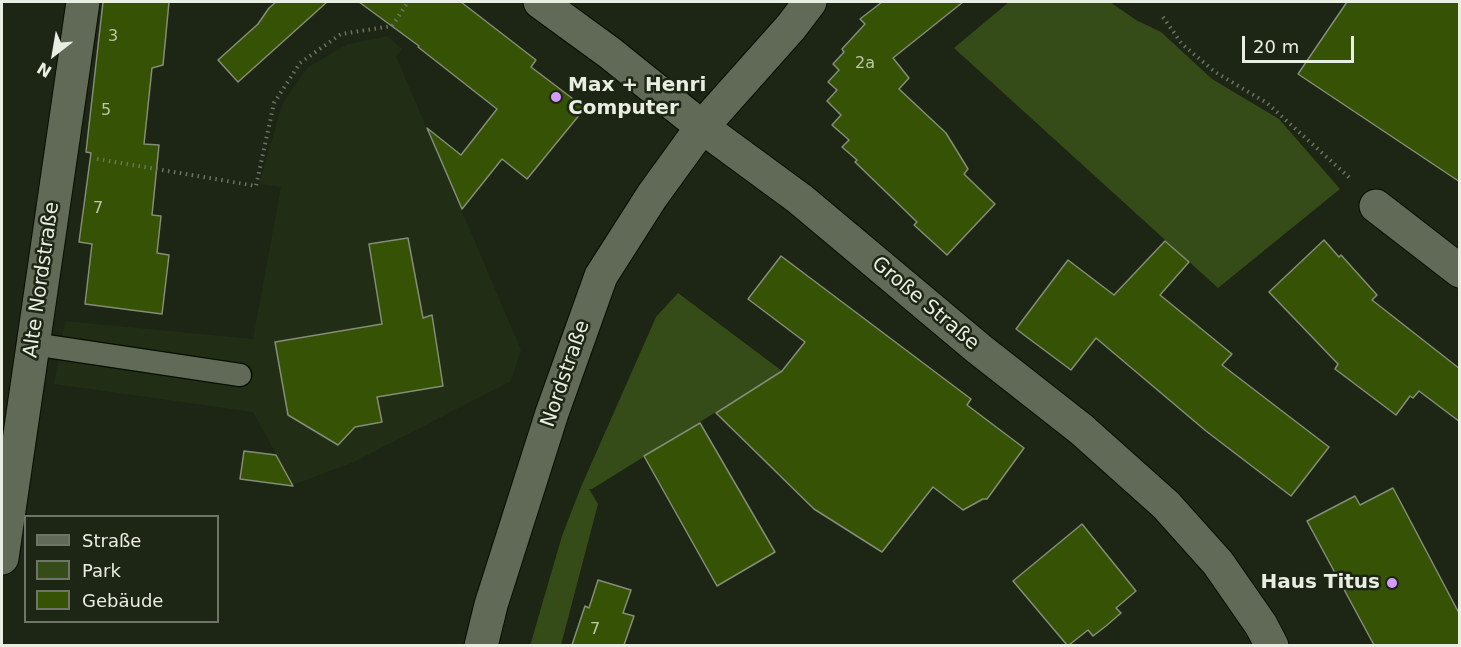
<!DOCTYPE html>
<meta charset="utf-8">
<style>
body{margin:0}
#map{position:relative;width:1461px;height:647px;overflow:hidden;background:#1d2514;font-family:"DejaVu Sans",sans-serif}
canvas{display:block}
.frame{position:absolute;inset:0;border:3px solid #e8eee2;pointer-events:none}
.legend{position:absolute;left:24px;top:515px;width:195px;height:108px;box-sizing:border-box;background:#1d2514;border:2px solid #6e7566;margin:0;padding:8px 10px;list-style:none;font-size:18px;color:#e8eee2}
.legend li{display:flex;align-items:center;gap:12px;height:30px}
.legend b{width:30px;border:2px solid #6e7566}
.north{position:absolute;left:24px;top:24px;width:60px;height:60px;-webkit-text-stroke:4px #1d2514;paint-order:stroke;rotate:211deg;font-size:16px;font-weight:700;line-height:24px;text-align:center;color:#e8eee2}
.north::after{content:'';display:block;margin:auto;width:21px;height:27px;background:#e8eee2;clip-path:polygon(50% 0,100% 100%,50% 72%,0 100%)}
.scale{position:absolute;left:1242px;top:36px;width:112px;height:27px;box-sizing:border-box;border:3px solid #e8eee2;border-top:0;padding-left:8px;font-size:18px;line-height:21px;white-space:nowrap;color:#e8eee2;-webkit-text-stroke:4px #1d2514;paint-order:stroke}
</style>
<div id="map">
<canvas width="1461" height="647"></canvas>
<div class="frame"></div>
<ul class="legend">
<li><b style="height:8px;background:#606a56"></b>Straße</li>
<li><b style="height:16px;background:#364c18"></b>Park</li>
<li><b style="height:16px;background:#365204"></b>Gebäude</li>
</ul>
<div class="north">N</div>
<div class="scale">20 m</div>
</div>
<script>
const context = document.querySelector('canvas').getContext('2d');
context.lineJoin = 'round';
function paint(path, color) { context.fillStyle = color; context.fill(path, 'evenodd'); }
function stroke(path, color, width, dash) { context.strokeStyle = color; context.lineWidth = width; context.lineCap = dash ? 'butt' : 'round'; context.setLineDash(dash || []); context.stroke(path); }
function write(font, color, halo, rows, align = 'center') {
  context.font = font + ' "DejaVu Sans",sans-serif'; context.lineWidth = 5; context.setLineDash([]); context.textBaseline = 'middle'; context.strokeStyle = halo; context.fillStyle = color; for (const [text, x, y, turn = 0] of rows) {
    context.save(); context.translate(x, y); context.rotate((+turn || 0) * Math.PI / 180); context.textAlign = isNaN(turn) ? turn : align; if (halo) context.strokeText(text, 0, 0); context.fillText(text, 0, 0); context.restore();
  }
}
paint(new Path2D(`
 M388,36L402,49L396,56L521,350L511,381L354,462L293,485L253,412L54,384L65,321L253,339L281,187L259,184L283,102L308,67L348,44Z`), '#222d16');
paint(new Path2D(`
 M1009,2H1110L1136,20L1161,32L1212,79L1279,119L1340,189L1218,288L954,48Z
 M678,293L782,371L592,489H589L598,504L561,645L530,646L562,536L581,487L656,317Z`), '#364c18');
const building = new Path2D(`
 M103,2H169L163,65L152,68L144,144L159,145L152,215L161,216L157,253L169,255L162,314L85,304L92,244L79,242L91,153L86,152Z
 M276,2H327L238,82L218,60L258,24L269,8Z
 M359,2H461L536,60L531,67L585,108L527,179L502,159L462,209L427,128L461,155L497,109L418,47L419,46Z
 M882,2H963L893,58L909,78L899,89L946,133L968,169L964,174L995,204L947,255L914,225L917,222L855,162L857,160L842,147L849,140L832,125L841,115L827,101L837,90L828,82L839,70L833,64L844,52L842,49L865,24L860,19Z
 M1347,2H1460V182L1298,74Z
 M408,238L423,318L432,315L443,386L377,397L382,422L355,427L338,445L288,415L275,342L382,324L369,244Z
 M1324,240L1339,257L1341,255L1377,295L1372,300L1460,369V422L1419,391L1413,398L1410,396L1396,415L1335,369L1338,364L1269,292Z
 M1165,241L1189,262L1160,295L1232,354L1222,365L1329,447L1291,496L1206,431L1096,338L1071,370L1016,329L1068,260L1114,295Z
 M781,256L971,399L967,405L1024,448L987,499H983L963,510L933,487L882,552L814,509L716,413L782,371L805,342L748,299Z
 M700,423L775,552L717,586L644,456Z
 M244,451L276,455L293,486L240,479Z
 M1393,488L1460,615V645H1374L1307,521L1355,496L1360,505Z
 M1082,524L1136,591L1116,608L1121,613L1106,626L1093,636L1088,630L1069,645H1067L1013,581Z
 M598,580L631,590L623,613L634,616L624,645H572L585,606L589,608Z`);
paint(building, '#365204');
stroke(building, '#838d78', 1.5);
const lane = new Path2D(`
 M33,344L240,375`);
const street = new Path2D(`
 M540,2L610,53L702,127
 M1376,206L1460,271
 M2,558L83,2`);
const secondary = new Path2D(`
 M702,127L800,199L979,349L1081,429L1166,505L1218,563L1261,625L1272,646
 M481,646L491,605L552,413L601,276L652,196L702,127L791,27L810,2`);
stroke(lane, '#070e02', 25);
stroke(street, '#070e02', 35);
stroke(secondary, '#070e02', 35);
stroke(new Path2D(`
 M1163,17L1182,44L1215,72L1267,103L1352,180
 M97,159L256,186L274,103L300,63L341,34L392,26L408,2`), '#6b7364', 4, [1.5, 4.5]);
stroke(lane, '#606a56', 22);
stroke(street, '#606a56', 33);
stroke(secondary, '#606a56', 33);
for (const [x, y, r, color] of [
 [556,97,6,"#d39cfc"],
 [1392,583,6,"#d39cfc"]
]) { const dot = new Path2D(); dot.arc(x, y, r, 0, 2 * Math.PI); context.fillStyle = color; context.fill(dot); stroke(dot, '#1d2514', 2); }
write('16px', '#bcc7aa', null, [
 ["3",113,37],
 ["2a",865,64],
 ["5",106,111],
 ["7",98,209],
 ["7",595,630]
]);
write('bold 20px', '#e8eee2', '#1d2514', [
 ["Max + Henri",568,86],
 ["Computer",568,109],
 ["Haus Titus",1380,583,"right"]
], 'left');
write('20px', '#e8eee2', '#1d2514', [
 ["Alte Nordstraße",42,280,-82],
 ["Große Straße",925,304,40],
 ["Nordstraße",566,374,-71]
]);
</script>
